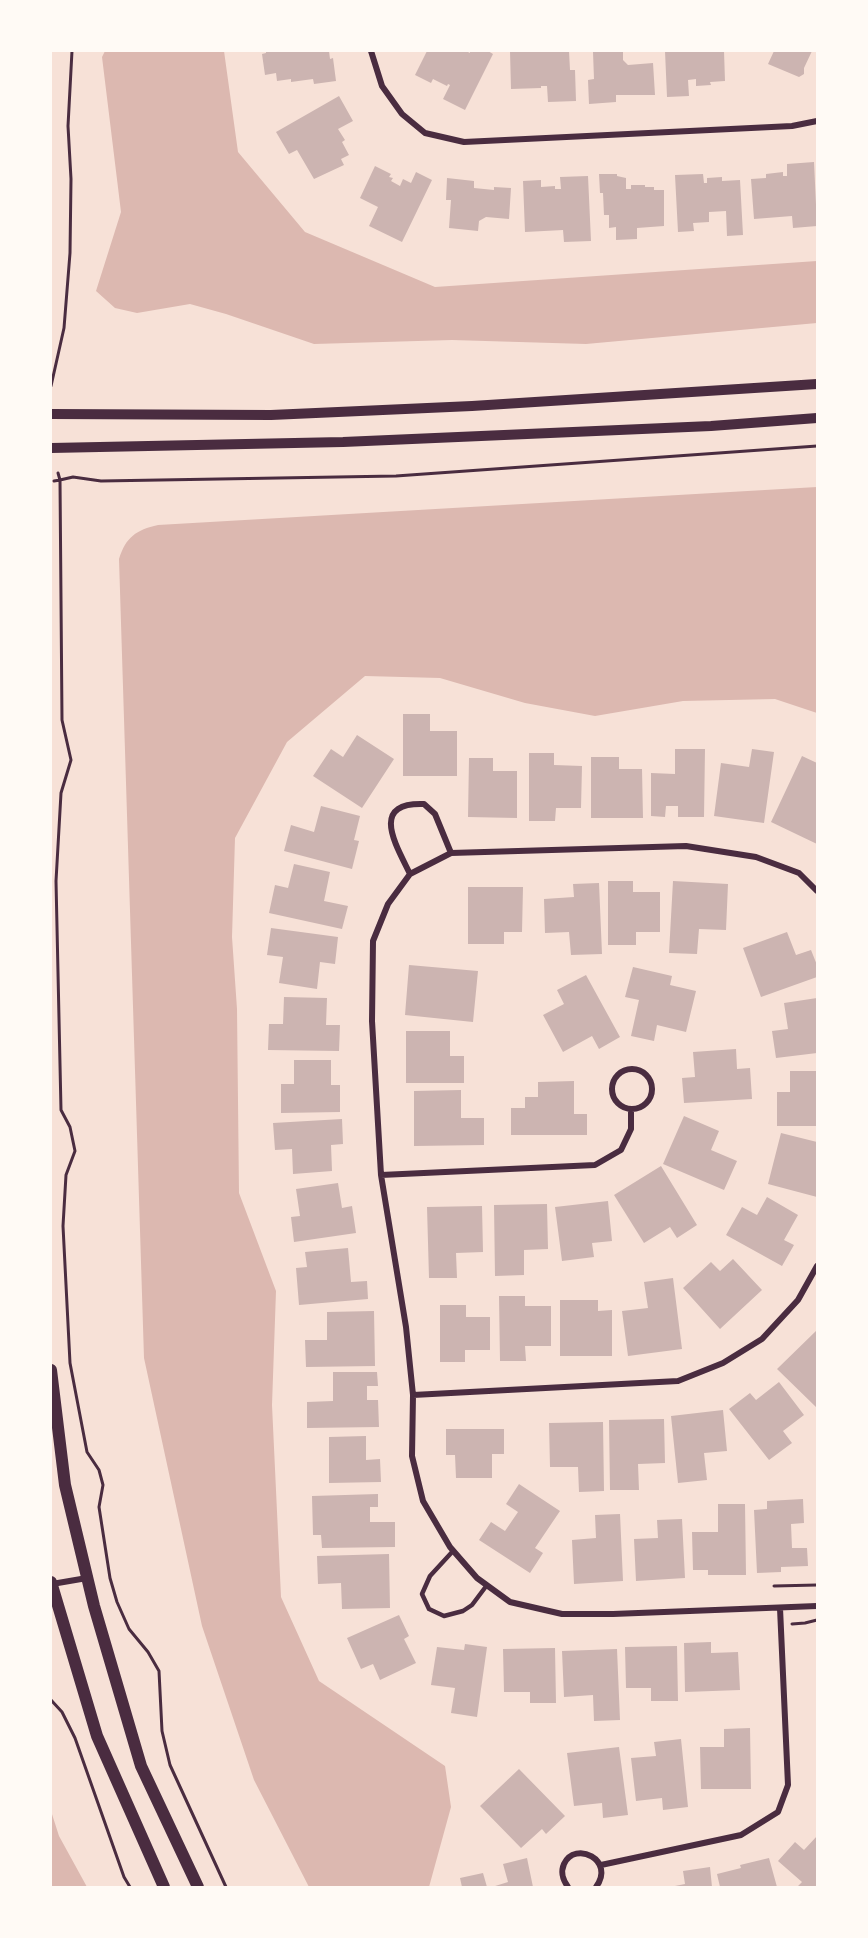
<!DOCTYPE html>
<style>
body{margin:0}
#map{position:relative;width:868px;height:1938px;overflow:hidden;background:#f7e1d7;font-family:"Crimson Pro",serif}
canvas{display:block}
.frame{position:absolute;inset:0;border:52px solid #fffaf5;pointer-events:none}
</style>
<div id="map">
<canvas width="868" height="1938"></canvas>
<div class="frame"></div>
</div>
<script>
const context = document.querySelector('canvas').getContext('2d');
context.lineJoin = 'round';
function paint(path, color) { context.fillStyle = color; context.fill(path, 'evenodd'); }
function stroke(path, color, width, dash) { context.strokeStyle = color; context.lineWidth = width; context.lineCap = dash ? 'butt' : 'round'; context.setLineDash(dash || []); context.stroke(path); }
paint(new Path2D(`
 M105,51H224L238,152L305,232L435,287L817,261V323L586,344L452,340L314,344L226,314L190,304L137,313L115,308L96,291L121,212L102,57Z
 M817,487V713L775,699L683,701L595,716L525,703L440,678L365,676L287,742L235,838L232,937L237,1009L239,1193L276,1291L272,1405L281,1597L319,1681L445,1766L451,1807L429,1887H309L254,1780L202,1626L144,1358L119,559C126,537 136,530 158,525Z
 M51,1811L59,1836L87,1887H51Z`), '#dcb8b0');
paint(new Path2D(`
 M266,51H329L330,59L333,58L336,81L314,84L313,79L291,82V79L277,81L276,73L265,75L262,54L266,53Z
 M427,51H466L470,53V51H488L493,54L465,110L443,99L450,85L448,84L447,86L433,79L431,83L415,75Z
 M510,51H569L570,70H575L576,101L548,102L547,86H541V88L511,89Z
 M623,51V60L628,65L653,63L655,95H616V102L589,104L588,80L594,79L593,52Z
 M665,51H724L725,81L710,82L711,85L696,86V79L688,80L689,96L667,97Z
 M774,51H812L804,68V74L799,77L768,64Z
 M339,96L353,121L338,129L345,140L342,142L349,155L341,159L344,165L314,179L297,150L289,154L276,132Z
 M814,162L817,226L793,228L792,216L754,219L751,179L766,178V174L783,172V176H787V164Z
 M375,166L391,174L389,177L393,178L391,181L400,186L403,179L411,183L416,172L432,180L402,242L369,226L378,207L360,198Z
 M599,174H617V176L626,178V189H631V185H645V187H654V190H664V226L637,228V239L616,240V227L609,228V215H604L603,193H600Z
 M703,174L704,183H707V178L722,177V181L740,180L743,235L727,236L726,211L709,212V222L693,223L694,231L678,232L675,175Z
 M588,176L591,241L564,242L563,230L525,232L523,181L541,180V187L555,186V189H561L560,177Z
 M447,178L474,181V188L494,190V187L511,188L509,219L486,217L479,221L478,231L449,228L451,200H446Z
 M403,714H430V731H457V776H403Z
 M357,735L394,759L362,808L313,776L331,749L343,757Z
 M675,749H705L704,817H678V806H666L665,817L651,816V773L675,774Z
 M752,749L774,752L764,823L714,816L721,763L749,767Z
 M529,753H554V765L582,766L581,808H556L555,821H529Z
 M802,756L817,763V844L771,822Z
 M591,757H619V769H642L643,818H591Z
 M469,758H493V771H517V818L468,817Z
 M321,806L360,816L354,840L359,841L352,869L284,851L291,825L314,832Z
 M294,864L330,872L324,901L348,906L342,929L269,913L275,885L288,888Z
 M608,881H633V892H660V932H636V945H608Z
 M673,881L728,884L726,930L699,929L697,954L669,953Z
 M599,883L602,954L571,955L569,932L545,933L544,899L574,897L573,884Z
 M468,887H523L522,932H504V944H468Z
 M271,928L338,937L335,964L320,962L317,989L279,983L283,957L267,955Z
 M787,932L796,955L811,950L817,965V977L761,997L743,948Z
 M409,965L478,971L473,1022L405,1015Z
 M633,967L672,976L670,985L696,991L686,1032L657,1025L654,1041L631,1036L639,1000L625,997Z
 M586,975L620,1037L599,1049L592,1036L563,1052L543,1015L564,1004L557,990Z
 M284,997L327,998L326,1025H340L339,1051L268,1050L269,1024H283Z
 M817,998V1053L776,1058L772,1031L788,1029L784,1003Z
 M406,1031H450V1056H464V1083H406Z
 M736,1049L737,1069L750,1068L752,1099L684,1103L682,1078L695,1077L693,1052Z
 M294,1060H331V1085H340V1112L281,1113V1084H294Z
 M790,1071H817V1126H777V1092H790Z
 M574,1081V1114H587V1135H511V1108H525V1097H538V1082Z
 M461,1090V1118H484V1145L414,1146V1091Z
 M684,1116L719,1131L711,1150L737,1161L724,1190L663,1164Z
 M342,1119L343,1144L331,1145L332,1171L293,1174L292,1149L275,1150L273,1123Z
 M781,1133L817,1142V1197L768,1184Z
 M661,1166L697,1225L677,1238L670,1227L644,1243L614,1195Z
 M338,1183L342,1208L352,1206L356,1233L294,1242L291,1217L300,1216L296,1189Z
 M767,1197L798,1215L784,1240L794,1245L782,1266L726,1235L742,1207L757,1215Z
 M608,1201L612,1241L592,1243L594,1257L562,1261L555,1207Z
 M547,1204L548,1249L524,1250V1275L495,1276L494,1205Z
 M482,1206L483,1252L456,1253L457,1278H429L427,1207Z
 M348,1248L351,1282L367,1281L368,1299L299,1305L296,1268L307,1267L305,1252Z
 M733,1259L762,1290L720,1329L683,1288L711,1262L720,1271Z
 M673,1278L682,1349L628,1356L622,1311L648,1308L644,1282Z
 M499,1296H525V1306H551V1346H525L526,1361H500Z
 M560,1300H598V1311L612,1310V1356H560Z
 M440,1305H466V1317H490V1350H465V1362H440Z
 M374,1311L375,1366L306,1367L305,1340H327V1312Z
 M817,1330V1408L777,1369Z
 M333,1372H377L378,1386H367V1400H378L379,1427L307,1428V1402L333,1401Z
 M779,1382L804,1415L783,1431L792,1443L769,1460L729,1409L750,1393L756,1400Z
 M723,1410L727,1451L704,1453L707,1480L678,1483L671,1416Z
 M664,1419L665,1463L638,1464L639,1490H610L609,1420Z
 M603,1422L604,1491L579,1492L578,1467H550L549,1423Z
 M446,1429H504V1454H492V1478H456L455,1455H446Z
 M366,1436V1460L380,1459L381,1482L329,1483V1437Z
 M519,1484L560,1511L535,1548L543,1553L530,1573L479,1540L491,1522L505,1531L518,1512L506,1504Z
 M378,1494V1507H370V1522H395V1547L322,1548L321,1535H313L312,1496Z
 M803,1499L804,1523L791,1524L792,1548H807L808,1566L781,1567V1572L757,1573L754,1510L767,1509V1501Z
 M718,1504H745L746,1575H708V1570H693L692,1532H718Z
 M620,1514L623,1581L574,1584L572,1540L596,1538L595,1515Z
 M682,1519L685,1578L636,1581L634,1539L658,1538L657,1520Z
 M389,1554L390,1608L342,1609L341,1583L318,1584L317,1556Z
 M399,1615L409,1636L404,1639L416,1663L380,1680L373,1664L361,1669L347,1638Z
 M711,1642V1653L738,1652L740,1690L685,1692L684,1643Z
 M465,1644L487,1647L477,1717L451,1713L455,1688L431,1685L437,1647L464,1650Z
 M677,1646L678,1701H651V1688H626L625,1647Z
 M555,1648L556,1703H530V1692H504L503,1649Z
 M617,1649L620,1720L594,1721L593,1695L564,1697L562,1651Z
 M750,1728L751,1789H701L700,1747H724V1729Z
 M681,1739L688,1807L663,1810L662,1798L636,1801L631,1758L656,1756L654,1742Z
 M619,1747L628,1815L603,1818L602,1803L574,1806L567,1753Z
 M519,1769L565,1816L546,1834L542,1829L521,1848L480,1806Z
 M817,1836V1887H797L802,1882L778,1861L795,1842L804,1850Z
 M527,1858L533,1887H492L508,1882L503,1864Z
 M769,1858L777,1887H720L717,1874L741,1868L740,1865Z
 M710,1867L712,1887H675V1886L685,1884L683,1871Z
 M483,1873L487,1887H462L460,1878Z`), '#ccb4b1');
stroke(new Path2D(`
 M51,386L64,328L70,253L71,179L68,126L72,51
 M54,481L60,480L58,473
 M774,1586L817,1585
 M792,1624L805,1623L817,1620
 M51,1700L62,1712L75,1738L124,1877L130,1887
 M226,1887L170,1765L162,1731L159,1671L148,1652L129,1629L117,1602L110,1578L99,1507L103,1485L99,1470L87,1452L70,1363L63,1226L66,1175L75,1151L70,1127L61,1110L56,881L61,793L71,760L62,720L60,480L73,477L101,481L396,476L817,446`), '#4a2c40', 3);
stroke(new Path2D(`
 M453,1551L430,1576L422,1594L429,1609L444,1616L463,1611L472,1605L487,1585`), '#4a2c40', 4.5);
stroke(new Path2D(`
 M371,51L382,86L402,114L425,133L464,142L792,126L817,121
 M410,874C396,845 369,802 424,804L435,814L451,853
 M817,891L799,873L756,857L686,846L451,853L410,874L388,904L373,941L372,1021L381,1175L406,1327L413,1395L412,1456L423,1501L450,1547L477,1578L510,1602L562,1614H613L817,1606
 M612 1089a20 20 0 1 1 40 0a20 20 0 1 1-40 0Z
 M381,1175L595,1165L621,1150L631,1129V1109
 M413,1395L678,1381L723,1363L762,1339L798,1300L817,1266
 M52,1584L87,1578
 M601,1865L741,1835L778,1812L788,1785L780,1608
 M568,1887C563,1880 560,1873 564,1864C575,1840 616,1860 596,1887`), '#4a2c40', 6);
stroke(new Path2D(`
 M51,414L271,415L472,406L817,384
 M51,448L343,442L711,426L817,418`), '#4a2c40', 10);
stroke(new Path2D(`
 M51,1370L65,1485L94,1606L141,1766L198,1887
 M51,1582L97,1736L164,1887`), '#4a2c40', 12);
</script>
